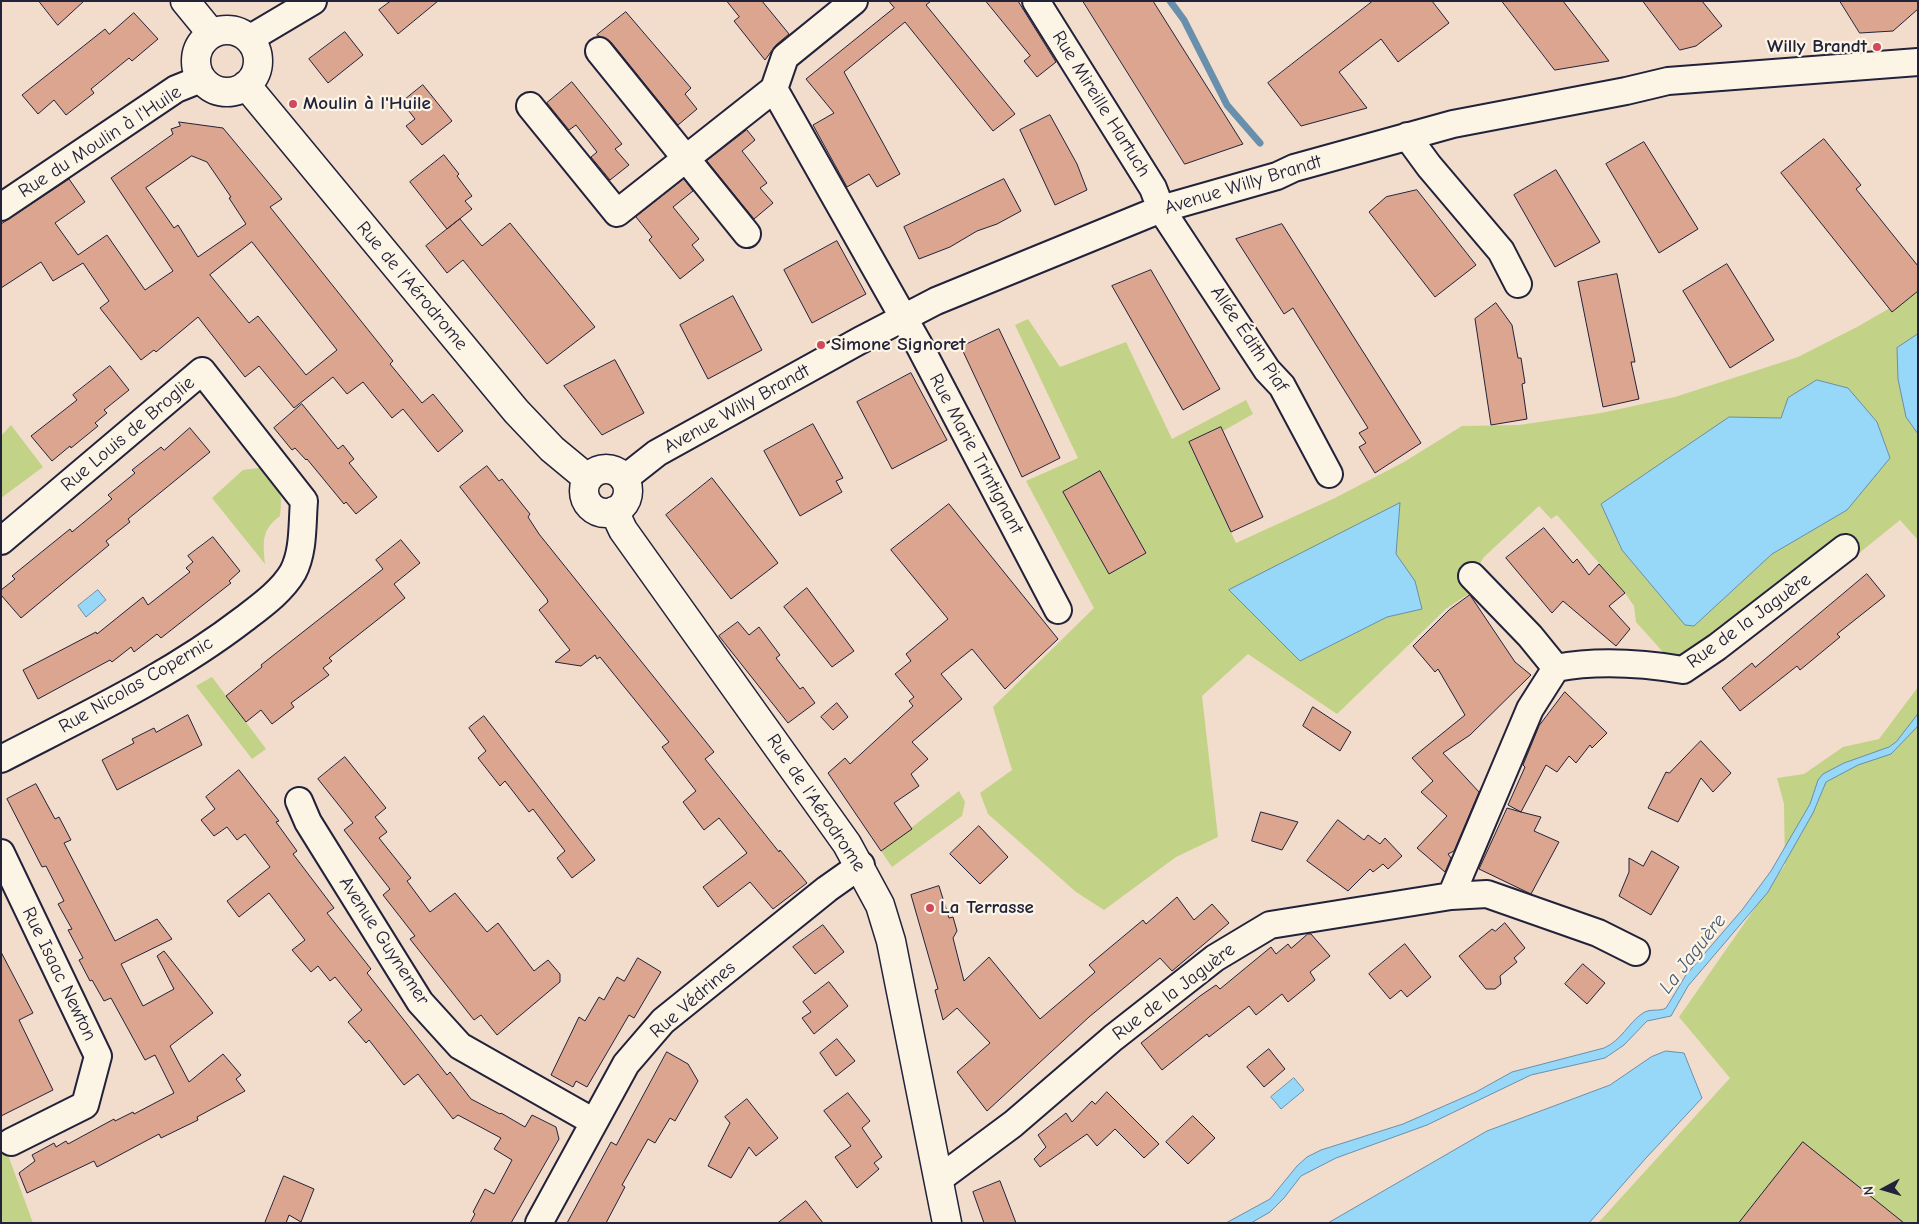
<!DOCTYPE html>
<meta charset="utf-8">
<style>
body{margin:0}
#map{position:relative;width:1919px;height:1224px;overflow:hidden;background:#f2ddcc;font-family:"Comic Neue",sans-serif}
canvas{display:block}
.frame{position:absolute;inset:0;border:2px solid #22223b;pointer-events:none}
.north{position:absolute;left:1859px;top:1164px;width:50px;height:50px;-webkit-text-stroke:4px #fcf5e5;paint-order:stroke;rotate:264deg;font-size:14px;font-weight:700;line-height:20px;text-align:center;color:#22223b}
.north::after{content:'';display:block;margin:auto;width:18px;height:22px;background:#22223b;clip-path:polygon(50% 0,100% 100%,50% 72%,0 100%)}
</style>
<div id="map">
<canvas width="1919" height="1224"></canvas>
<div class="frame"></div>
<div class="north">N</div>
</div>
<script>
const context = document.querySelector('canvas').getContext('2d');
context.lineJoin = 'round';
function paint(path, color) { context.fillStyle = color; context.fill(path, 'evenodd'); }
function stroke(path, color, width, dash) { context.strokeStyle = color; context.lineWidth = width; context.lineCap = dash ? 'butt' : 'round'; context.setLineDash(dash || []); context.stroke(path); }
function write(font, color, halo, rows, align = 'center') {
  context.font = font + ' "Comic Neue",sans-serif'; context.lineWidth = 4.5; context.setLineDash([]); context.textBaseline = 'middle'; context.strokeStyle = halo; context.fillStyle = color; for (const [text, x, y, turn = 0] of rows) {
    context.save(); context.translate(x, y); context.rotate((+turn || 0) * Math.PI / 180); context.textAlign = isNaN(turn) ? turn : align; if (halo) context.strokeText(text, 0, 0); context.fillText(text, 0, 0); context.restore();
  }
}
paint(new Path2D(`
 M1918,292V540L1900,520L1853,558L1699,651L1671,661L1636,622L1634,606L1625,593L1557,515L1551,519L1539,506L1484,557L1468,582L1470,593L1447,608L1337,714L1248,654L1202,696L1218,837L1176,857L1104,910L1076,892L988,814L980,793L1012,770L993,707L1094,608L1026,481L1078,458L1015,325L1028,319L1060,367L1126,342L1172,439L1246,400L1253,414L1223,431L1221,427L1189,442L1236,543L1335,498L1404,462L1462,426L1519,425L1601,413L1675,397L1798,357L1857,327ZM1100,472L1146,553L1109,574L1064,493Z
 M11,425L43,467L1,498V436Z
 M266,467C280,485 283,493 280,516C261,530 263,542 265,564L212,498L243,470Z
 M212,677L266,749L252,759L196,686Z
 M1918,687V1223H1598L1730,1078L1679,1017L1785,865L1784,804L1777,778L1804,774L1843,747L1879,739Z
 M959,791L965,802L962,816L892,867L881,851Z
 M1,1136L33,1223H1Z`), '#c2d286');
const water = new Path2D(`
 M1918,334V434L1906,417L1898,379L1897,348Z
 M1817,380L1848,388L1877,422L1890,458L1847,510L1772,554L1694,626L1685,625L1622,550L1601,504L1729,417L1781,418L1788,398Z
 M1400,503L1396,554L1415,581L1422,609L1387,617L1300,661L1229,590Z
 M98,590L106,600L86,617L78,606Z
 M1918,714V726L1891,754L1858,765L1826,782L1813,813L1768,892L1688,986L1671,1016L1647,1021L1624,1045L1605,1058L1531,1075L1427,1125L1336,1158L1301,1176L1284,1198L1270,1212L1251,1223H1226L1270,1199L1297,1166L1307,1157L1321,1150L1403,1124L1476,1092L1512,1072L1604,1048C1622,1040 1628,1023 1643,1013C1651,1008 1659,1012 1666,1008L1686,975L1742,910L1771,871L1810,804L1818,780L1823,774L1844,763L1889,747L1896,742Z
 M1666,1051L1684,1053L1702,1098L1646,1158L1589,1223H1328L1487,1131L1610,1085L1651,1057Z
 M1294,1078L1304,1090L1281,1109L1271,1097Z`);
paint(water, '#97d8f8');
stroke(water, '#688fac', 1);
stroke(new Path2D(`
 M1170,1L1184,20L1227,105L1260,143`), '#688fac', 7);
const building = new Path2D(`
 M39,1H84L58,25Z
 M391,1H438L398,34L379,10Z
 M727,1H762L789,34L776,45L765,60L734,21L739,17Z
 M889,1H931L926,5L1015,114L993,131L905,22L844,72L900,174L877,187L869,174L847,187L813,125L834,113L806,79L894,8Z
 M986,1H1018L1056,62L1037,77L1024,61L1030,56Z
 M1083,1H1153L1243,144L1185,164Z
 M1373,1H1432L1449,23L1398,62L1381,39L1339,72L1367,108L1301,126L1268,83Z
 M1502,1H1563L1609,61L1555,70Z
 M1643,1H1702L1722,26L1696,46L1680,50Z
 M1840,1H1918V9L1893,31L1860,33Z
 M626,12L691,88L685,94L697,109L678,125L611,42L597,35Z
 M134,13L158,39L132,61L129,58L91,89L94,93L66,115L54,100L38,114L22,95L105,29L109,34Z
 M345,32L363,55L328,83L309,59Z
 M572,82L622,144L615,149L629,165L610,180L591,157L597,152L576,125L569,130L547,103Z
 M423,85L452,121L422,145L406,126L415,119L402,102Z
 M1050,115L1077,164L1087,190L1055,205L1020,130Z
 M179,122L223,128L282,199L270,207L393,361L390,364L422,403L433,394L463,431L438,452L403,409L392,418L363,382L347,394L333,377L294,408L259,366L245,377L198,317L156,352L154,350L141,360L100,308L109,301L83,263L53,281L41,262L1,288V224L69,179L85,202L55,223L78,255L107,235L145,290L173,271L111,178L173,134L171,129L180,126ZM192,156L207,162L231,197L229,198L246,224L198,257L178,225L174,228L146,188ZM252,242L337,350L306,375L258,316L249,323L210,275Z
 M747,130L755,140L742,151L767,183L760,188L773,203L754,219L707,161Z
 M1824,139L1861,185L1856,189L1918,266V291L1892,312L1781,173Z
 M1644,142L1698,229L1659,253L1606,164Z
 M444,155L459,174L457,176L472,196L465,201L472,209L447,229L410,182Z
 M1556,170L1600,242L1555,267L1514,195Z
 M684,179L693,191L673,207L699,239L692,245L704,260L680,279L649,240L652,237L636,217Z
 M1004,179L1021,211L997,224L977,231L950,247L919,259L904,227Z
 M1417,190L1476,265L1435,297L1369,212L1386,197Z
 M460,219L482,246L510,223L595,327L547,364L463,260L447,273L426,246Z
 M1282,224L1421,443L1375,473L1359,447L1366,443L1359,433L1368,428L1293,308L1284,314L1236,239Z
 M837,241L866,294L812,323L784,270Z
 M1727,264L1774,340L1730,368L1683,291Z
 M1151,270L1220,389L1183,410L1112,286Z
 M1617,274L1635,362H1631L1639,399L1603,407L1578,282Z
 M733,296L762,350L708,379L680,325Z
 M1496,303L1512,325L1518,358H1521L1525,383L1522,384L1527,419L1491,425L1475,319Z
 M999,329L1060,458L1022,477L961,347Z
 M615,360L644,413L602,435L564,386Z
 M110,366L129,390L104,410L107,413L95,423L98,426L71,448L70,446L52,461L31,436L77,400L73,395Z
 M911,373L947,440L892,469L857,402Z
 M302,404L338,449L343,445L354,459L349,463L377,497L356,514L346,502L344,504L307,459L306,460L295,448L292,450L274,428Z
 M813,424L843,478L836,481L842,492L800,516L764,451Z
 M1221,427L1263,517L1231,532L1189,442Z
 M190,428L210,452L128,519L130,522L106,541L109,545L21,618L1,595V590L15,579L12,576L70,529L72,532L112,499L108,495L135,473L132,470L161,447L164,450Z
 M487,466L499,481L502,479L530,514L528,517L539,534L714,752L705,759L779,852L780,850L807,883L773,909L750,882L718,907L703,887L747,853L719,818L704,830L683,802L696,791L662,747L669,742L600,657L597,659L595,655L581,666L555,662L570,650L539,610L548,602L547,599L460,487Z
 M1100,471L1146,553L1109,574L1063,492Z
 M712,478L778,563L731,599L666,515Z
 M949,504L1058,639L1005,689L972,649L941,674L962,699L912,742L928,759L911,774L919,786L894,803L912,829L881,851L828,773L845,758L850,764L913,706L909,701L914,697L895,674L911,661L906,654L948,619L891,550Z
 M1544,528L1573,563L1577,559L1589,575L1599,564L1625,593L1609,606L1630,629L1616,646L1563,601L1552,613L1506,558Z
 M213,537L240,571L229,581L231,583L161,638L157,634L134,652L131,647L112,662L110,660L38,699L23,670L96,632L97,634L143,597L148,605L190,572L186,568L193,562L188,556Z
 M401,540L420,563L394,584L405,598L329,658L332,661L323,668L329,675L291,703L294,707L272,724L261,710L246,722L226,696L262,667L261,665L383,569L376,560Z
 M1867,574L1885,596L1837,634L1840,637L1800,670L1797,666L1740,711L1722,688L1752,663L1755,667Z
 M807,588L854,651L832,667L784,607Z
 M1470,595L1515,662L1531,675L1470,735L1443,753L1479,792L1454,851L1448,854L1451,858L1445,872L1417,848L1447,816L1421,792L1433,781L1412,758L1465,715L1438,669L1435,672L1413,646L1449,610Z
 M738,622L749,635L759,627L780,655L776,658L800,689L803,687L815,703L788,723L719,636Z
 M1565,692L1607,733L1592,748L1590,745L1576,763L1569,756L1557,772L1546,765L1521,812L1541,817L1534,831L1559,842L1531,894L1479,869L1507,808L1521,812L1508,805L1525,767L1523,765L1539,726Z
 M837,703L848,717L833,730L821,717Z
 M1313,707L1351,732L1340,751L1303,726Z
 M188,715L202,745L117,790L102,760L134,743L132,739L154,728L156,732Z
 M484,716L595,860L572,878L557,858L565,851L533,809L529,812L505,781L500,786L478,758L486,751L469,728Z
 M1701,741L1731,773L1713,792L1701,778L1678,822L1648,808L1666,772L1669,773Z
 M345,757L386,808L375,817L387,832L379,838L411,878L407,881L430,912L455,893L487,932L498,923L534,971L548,960L560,974V982L497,1035L481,1015L474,1020L410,939L415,936L383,895L390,889L344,830L353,823L318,779Z
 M239,770L279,821L276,822L297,851L293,854L334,908L327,913L371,969L367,973L447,1075L450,1072L471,1099L500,1114L501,1113L525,1127L532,1115L556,1127L559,1139L511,1223H470L475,1214L473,1212L485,1189L494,1194L512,1160L494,1149L501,1138L458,1115L453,1119L418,1074L404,1085L369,1040L366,1043L348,1022L362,1010L335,977L330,981L318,966L311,972L292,950L305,940L269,893L239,917L227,901L270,867L245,834L237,840L227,827L214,836L201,820L215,809L206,797Z
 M36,784L55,819L59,817L71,840L64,843L115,941L157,919L172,939L121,964L143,1006L174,989L157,956L164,951L213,1013L170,1046L189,1082L223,1054L241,1075L236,1079L245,1091L197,1117L198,1120L161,1138L159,1134L97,1167L94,1161L27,1193L19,1173L35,1161L32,1155L54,1143L56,1147L66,1141L68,1144L114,1119L115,1121L133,1112L134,1114L174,1093L155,1055L145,1060L111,998L104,1001L92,980L90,981L79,960L83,958L68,930L72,929L58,904L64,901L46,866L42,867L7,799Z
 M1261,812L1298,822L1282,850L1252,841Z
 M1338,820L1364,840L1368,835L1380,844L1385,838L1402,856L1388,869L1383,864L1373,872L1370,869L1348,891L1307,861Z
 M979,826L1008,857L980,884L950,854Z
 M1652,851L1679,867L1651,915L1619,896L1629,872V858L1643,866Z
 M939,886L949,918L953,917L957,931L953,938L964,981L989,957L1040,1019L1093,974L1095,972L1089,965L1143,920L1146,924L1177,897L1194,920L1212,904L1229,923L1172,971L1160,958L1089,1017L987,1111L957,1072L990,1043L957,1008L943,1020L935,990L938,989L911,895Z
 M1505,923L1525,948L1514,958L1517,962L1500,976L1501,984L1495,989H1486L1459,956L1492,929L1495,931Z
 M823,925L844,952L815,974L793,947Z
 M1308,934H1311L1330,956L1310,972L1315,980L1288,1002L1282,994L1256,1015L1249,1006L1209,1037L1207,1034L1162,1070L1141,1043L1200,996L1216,985L1220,989L1271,947L1276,954L1288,944L1291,948Z
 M1405,944L1431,977L1407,997L1401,990L1390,999L1369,974Z
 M1,952L33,1013L19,1020L53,1090L1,1116Z
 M638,958L661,972L634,1018L629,1015L587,1087L576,1081L573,1087L551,1075L579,1017L585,1021L599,997L604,1000L617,977L624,981Z
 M1583,964L1605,983L1587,1004L1565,984Z
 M829,982L848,1006L814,1034L802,1018L811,1012L803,1002Z
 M837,1039L855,1061L836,1076L820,1053Z
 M1269,1049L1285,1069L1264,1087L1247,1067Z
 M667,1052L688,1064L698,1081L675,1121L670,1118L655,1143L648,1139L622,1185L625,1187L606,1223H567L611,1142L616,1145Z
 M1107,1092L1159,1144L1144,1158L1115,1129L1097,1146L1087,1134L1040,1167L1034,1159L1046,1147L1038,1135L1066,1113L1072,1122L1092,1101L1095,1104Z
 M848,1093L870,1121L862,1128L882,1157L874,1163L879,1169L857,1188L835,1157L851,1146L824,1111Z
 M747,1099L778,1138L756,1156L749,1147L731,1178L708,1166L730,1123L725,1117Z
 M1193,1116L1215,1138L1188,1164L1166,1142Z
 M1803,1142L1904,1223H1739Z
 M284,1176L314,1189L301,1222L289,1215L286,1223H265Z
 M1000,1181L1016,1223H984L973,1192Z
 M806,1201L823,1223H778Z`);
paint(building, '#dba590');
stroke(building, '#22223b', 1);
const minor = new Path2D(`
 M1036,1L1153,188L1161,209L1267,370L1282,386L1329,474
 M249,39L313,1
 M599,51L747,234
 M774,89L919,345L1058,610
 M774,89L785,57L854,1
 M530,106L617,213L774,89
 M1407,136L1429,166L1501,251L1518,284
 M1,207L176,89L201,79
 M624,479L657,453L859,341L936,301L1161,209L1277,176L1294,168L1453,124L1626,91L1668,81L1918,62
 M1,541L202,371L304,501C302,524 304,551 293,572C282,591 261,606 244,619C170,676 84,716 1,759
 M1472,576L1530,636L1556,668
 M299,801L308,822L420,1002L460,1046L594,1122
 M1,853L98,1056L85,1105L11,1142
 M1451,896L1487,894L1598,933L1636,952
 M939,1179L1013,1124L1113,1038L1215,958L1270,925L1451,896L1530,709L1556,668C1598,660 1641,663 1683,670L1717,647L1845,548
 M539,1223L626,1064L663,1021L827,889L861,865`);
const tertiary = new Path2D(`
 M185,1L212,34
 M196 61a31 31 0 1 1 62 0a31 31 0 1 1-62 0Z
 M246,85L516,411L552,449L587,478
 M584 491a22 22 0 1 1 44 0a22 22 0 1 1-44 0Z
 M614,511L623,530L847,844L880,905L891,941L947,1223`);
stroke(minor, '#22223b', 30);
stroke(tertiary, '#22223b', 31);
stroke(minor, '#fcf5e5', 26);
stroke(tertiary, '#fcf5e5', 28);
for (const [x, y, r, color] of [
 [1877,47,5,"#d1495b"],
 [293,104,5,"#d1495b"],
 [821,345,5,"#d1495b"],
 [930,908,5,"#d1495b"]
]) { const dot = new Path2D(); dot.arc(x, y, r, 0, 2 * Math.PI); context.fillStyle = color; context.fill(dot); stroke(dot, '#fcf5e5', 2); }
write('bold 19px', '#22223b', '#fcf5e5', [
 ["Willy Brandt",1867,47,"right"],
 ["Moulin à l'Huile",303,104],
 ["Simone Signoret",831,345],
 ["La Terrasse",940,908]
], 'left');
write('19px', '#22223b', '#fcf5e5', [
 ["Rue Mireille Hartuch",1101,104,58],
 ["Rue du Moulin à l'Huile",100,142,-33],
 ["Avenue Willy Brandt",1243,185,-17],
 ["Rue de l'Aérodrome",412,286,50],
 ["Allée Édith Piaf",1249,339,56],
 ["Avenue Willy Brandt",737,409,-29],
 ["Rue Louis de Broglie",128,434,-40],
 ["Rue Marie Trintignant",976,454,62],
 ["Rue de la Jaguère",1749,621,-36],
 ["Rue Nicolas Copernic",136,685,-30],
 ["Rue de l'Aérodrome",816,803,56],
 ["Avenue Guynemer",384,941,57],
 ["Rue Isaac Newton",59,974,64],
 ["Rue de la Jaguère",1174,992,-37],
 ["Rue Védrines",693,1000,-41]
]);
write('italic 20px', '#455974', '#fcf5e5', [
 ["La Jaguère",1693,954,-52]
]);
</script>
